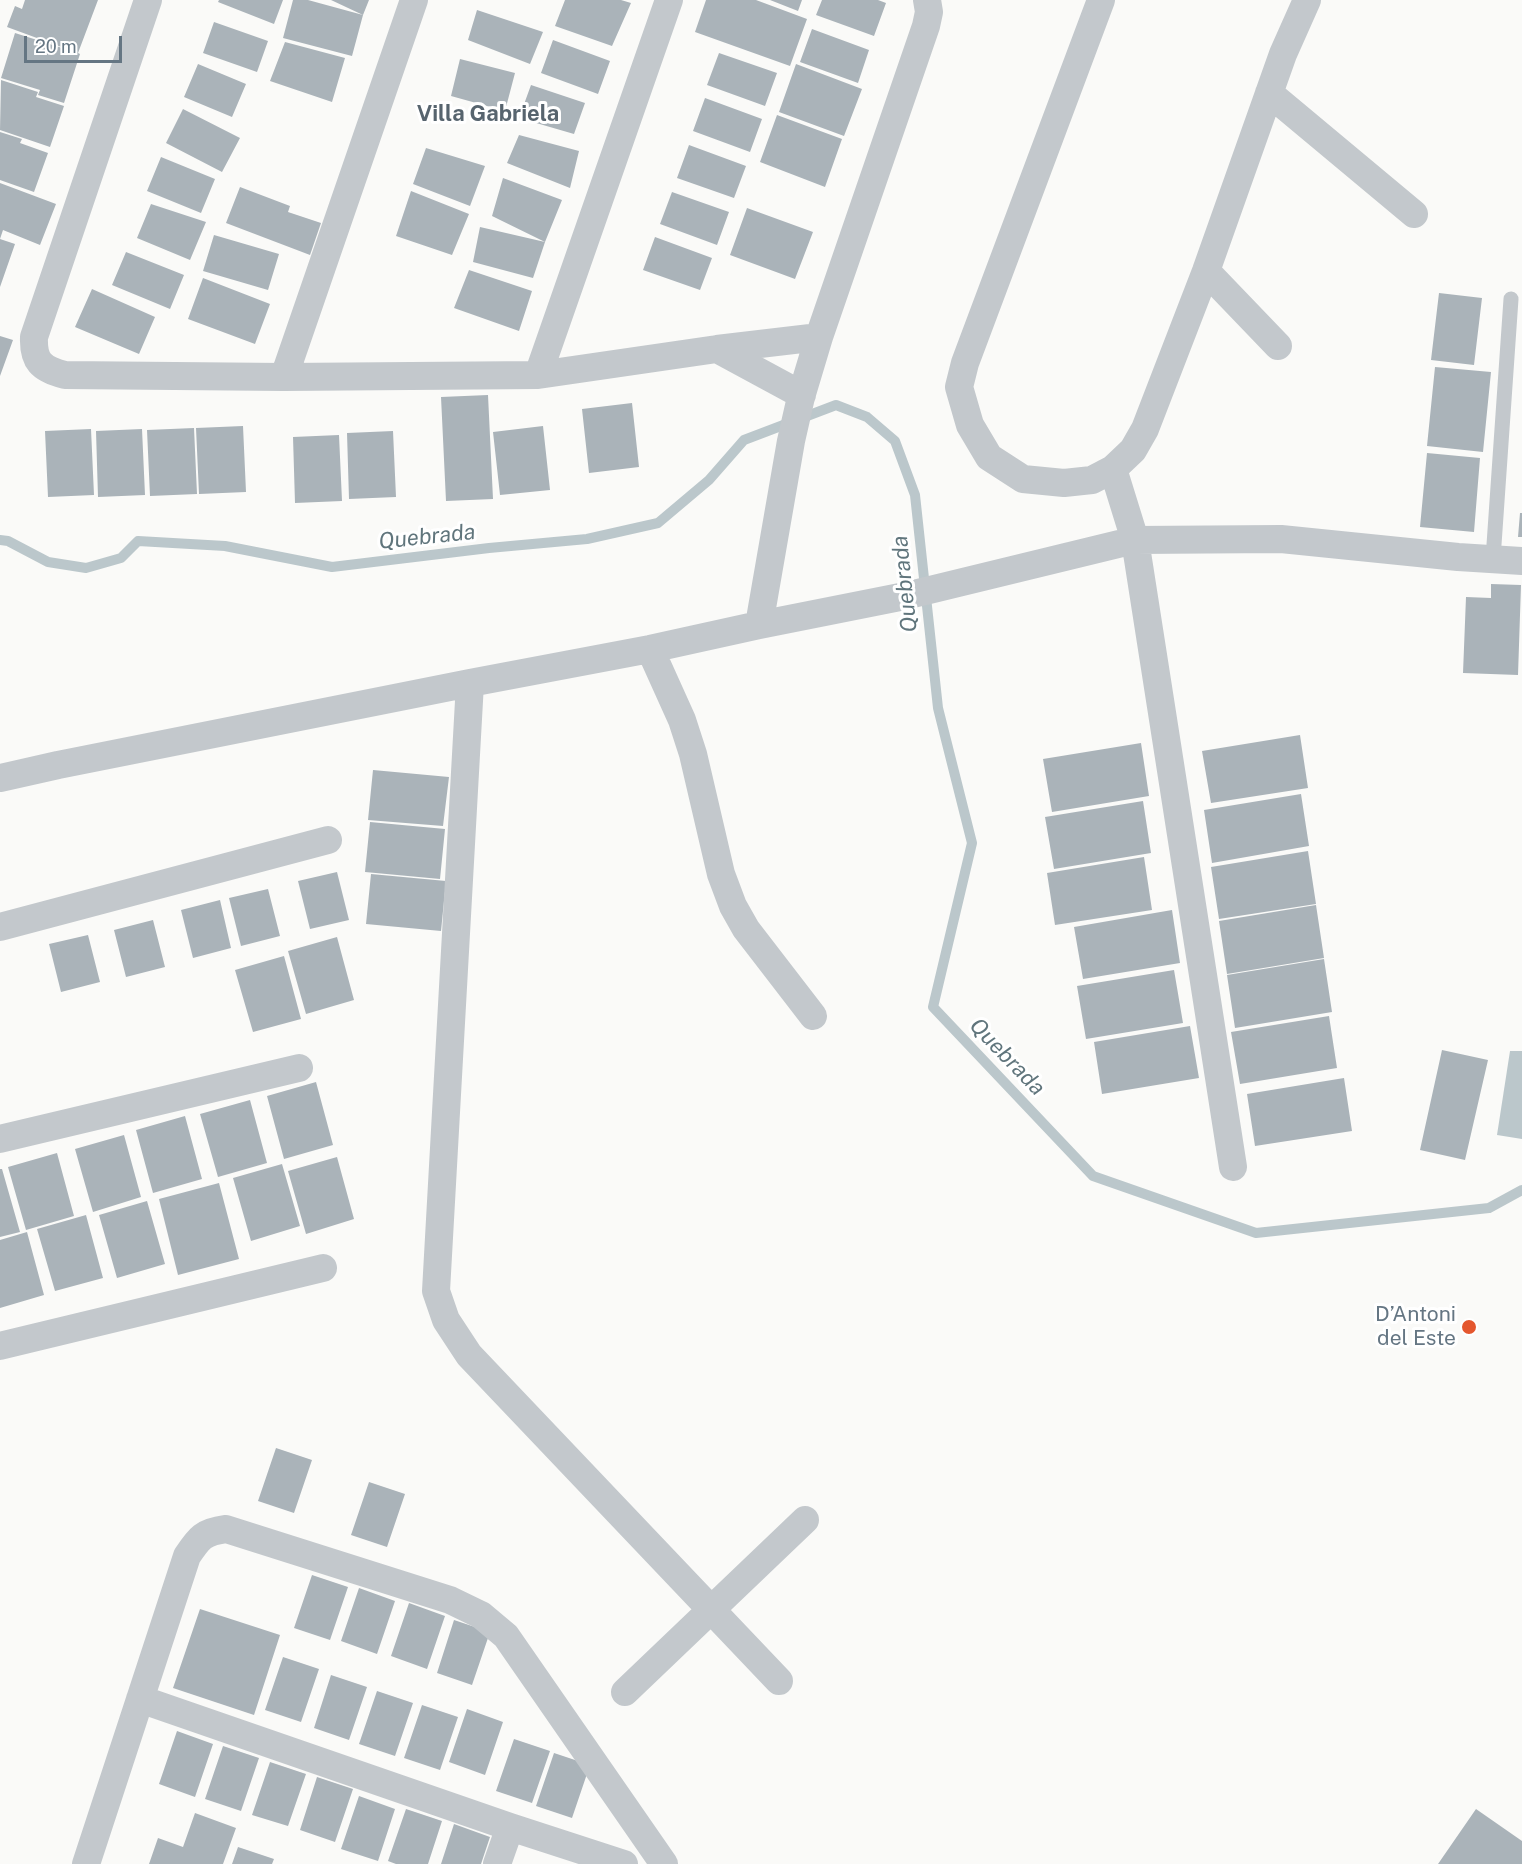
<!DOCTYPE html>
<meta charset="utf-8">
<style>
body{margin:0}
#map{position:relative;width:1522px;height:1864px;overflow:hidden;background:#fafaf8;font-family:"Public Sans",sans-serif}
canvas{display:block}
.scale{position:absolute;left:24px;top:36px;width:98px;height:27px;box-sizing:border-box;border:3px solid #657683;border-top:0;padding-left:8px;font-size:18px;line-height:21px;white-space:nowrap;color:#657683;-webkit-text-stroke:4px #fff;paint-order:stroke}
</style>
<div id="map">
<canvas width="1522" height="1864"></canvas>
<div class="scale">20 m</div>
</div>
<script>
const context = document.querySelector('canvas').getContext('2d');
context.lineJoin = 'round';
function paint(path, color) { context.fillStyle = color; context.fill(path, 'evenodd'); }
function stroke(path, color, width, dash) { context.strokeStyle = color; context.lineWidth = width; context.lineCap = dash ? 'butt' : 'round'; context.setLineDash(dash || []); context.stroke(path); }
function write(font, color, halo, rows, align = 'center') {
  context.font = font + ' "Public Sans",sans-serif'; context.lineWidth = 6; context.setLineDash([]); context.textBaseline = 'middle'; context.strokeStyle = halo; context.fillStyle = color; for (const [text, x, y, turn = 0] of rows) {
    context.save(); context.translate(x, y); context.rotate((+turn || 0) * Math.PI / 180); context.textAlign = isNaN(turn) ? turn : align; if (halo) context.strokeText(text, 0, 0); context.fillText(text, 0, 0); context.restore();
  }
}
paint(new Path2D(`
 M1510,1051H1522V1139L1497,1135Z`), '#bbc7cb');
stroke(new Path2D(`
 M0,540L8,541L48,562L86,568L121,558L138,541L225,546L332,567L489,548L587,539L658,523L709,480L744,440L836,405L867,417L895,441L915,495L938,708L972,843L933,1007L1093,1176L1256,1233L1489,1208L1522,1190`), '#bbc7cb', 10);
paint(new Path2D(`
 M25,0H98L78,53L80,54L64,103L38,95L40,90L1,78L15,33L75,52L7,27L15,6L22,9Z
 M219,0H283L274,24L218,2Z
 M293,0H308L363,15L331,0H369L363,15L352,56L283,38Z
 M565,0H621L631,3L612,46L555,26Z
 M706,0H756L807,19L790,66L695,32Z
 M770,0H802L798,11Z
 M822,0H878L886,3L874,36L816,15Z
 M477,10L543,32L530,64L468,40Z
 M214,22L268,41L257,72L203,53Z
 M812,29L869,50L858,83L800,62Z
 M553,40L610,61L598,94L541,73Z
 M285,42L345,58L332,102L270,81Z
 M719,53L777,73L765,106L707,85Z
 M460,59L515,73L505,111L451,96Z
 M198,64L246,84L232,117L184,97Z
 M796,64L862,89L844,136L779,112Z
 M1,80L38,92L36,97L64,106L50,147L0,130Z
 M531,85L585,103L574,134L519,118Z
 M705,98L762,119L750,152L693,131Z
 M183,109L240,138L222,172L166,143Z
 M777,115L842,139L825,187L760,162Z
 M0,132L22,139L20,143L48,153L34,192L0,180Z
 M519,135L579,151L570,188L507,163Z
 M689,145L746,166L734,198L677,178Z
 M426,148L485,166L470,206L413,184Z
 M161,157L215,179L201,213L147,191Z
 M503,178L562,200L545,242L492,216Z
 M0,183L56,204L40,245L3,230L0,239L15,244L0,287Z
 M240,187L290,206L288,212L321,223L310,255L226,223Z
 M411,191L469,214L452,255L396,236Z
 M672,192L729,212L717,245L660,224Z
 M151,204L206,222L190,260L137,238Z
 M747,208L813,232L795,279L730,255Z
 M480,227L545,242L533,278L473,262Z
 M214,235L279,254L268,290L203,271Z
 M655,237L712,258L700,290L643,270Z
 M126,252L184,275L170,309L112,285Z
 M469,270L532,291L519,331L454,308Z
 M203,278L270,304L255,344L188,319Z
 M92,289L155,317L139,354L75,327Z
 M1439,293L1482,298L1474,365L1431,360Z
 M0,336L13,340L0,376Z
 M1435,367L1491,372L1483,452L1427,446Z
 M488,395L493,499L446,501L441,397Z
 M632,403L639,467L589,473L582,409Z
 M243,426L246,492L199,494L196,428Z
 M543,426L550,490L500,495L493,432Z
 M194,428L197,494L150,496L147,430Z
 M91,429L94,495L48,497L45,431Z
 M142,429L145,495L98,497L96,431Z
 M393,431L396,497L349,499L347,433Z
 M339,435L342,501L295,503L293,437Z
 M1427,453L1480,458L1474,532L1420,527Z
 M1520,513H1522V537H1518Z
 M1491,584L1521,585L1518,675L1463,673L1466,597L1491,598Z
 M1300,735L1308,788L1211,803L1202,751Z
 M1141,743L1149,796L1052,812L1043,759Z
 M373,770L449,777L443,826L368,820Z
 M1301,794L1309,846L1212,863L1204,810Z
 M1143,801L1151,853L1054,869L1045,817Z
 M370,822L445,829L440,879L365,872Z
 M1308,851L1316,904L1219,919L1211,867Z
 M1144,857L1152,910L1055,925L1047,873Z
 M337,872L349,920L310,929L298,881Z
 M371,874L446,881L441,931L366,924Z
 M268,889L280,936L241,946L229,898Z
 M220,900L231,948L193,958L181,910Z
 M1316,905L1324,958L1227,974L1219,921Z
 M1172,910L1180,963L1083,979L1074,927Z
 M153,920L165,967L126,977L114,930Z
 M88,935L100,982L61,992L49,944Z
 M337,937L354,1000L306,1014L288,951Z
 M284,956L301,1019L253,1032L235,970Z
 M1324,959L1332,1012L1235,1028L1227,975Z
 M1174,970L1183,1023L1086,1039L1077,986Z
 M1329,1016L1337,1068L1240,1084L1231,1032Z
 M1190,1026L1199,1078L1102,1094L1094,1042Z
 M1442,1050L1488,1060L1465,1160L1420,1150Z
 M1344,1078L1352,1131L1255,1146L1247,1094Z
 M316,1082L333,1145L284,1159L267,1096Z
 M250,1100L267,1163L218,1177L200,1114Z
 M185,1116L202,1179L153,1193L136,1130Z
 M124,1135L141,1197L93,1212L75,1149Z
 M57,1153L74,1216L26,1230L8,1167Z
 M337,1157L354,1219L306,1234L288,1171Z
 M282,1164L300,1226L251,1241L233,1178Z
 M0,1169H2L20,1232L0,1237Z
 M219,1183L239,1259L178,1275L159,1199Z
 M147,1201L165,1264L117,1278L99,1215Z
 M86,1215L103,1278L55,1291L37,1229Z
 M27,1232L44,1295L0,1308V1240Z
 M276,1448L312,1460L294,1513L258,1501Z
 M369,1482L405,1494L387,1547L351,1535Z
 M312,1575L348,1587L330,1640L294,1628Z
 M359,1588L395,1601L377,1654L341,1641Z
 M409,1603L445,1616L427,1669L391,1656Z
 M200,1609L280,1635L254,1715L173,1688Z
 M454,1620L490,1632L472,1685L437,1673Z
 M283,1657L319,1669L301,1722L265,1710Z
 M331,1675L367,1687L349,1740L314,1728Z
 M377,1691L413,1703L395,1756L359,1744Z
 M422,1705L458,1717L440,1770L404,1758Z
 M467,1709L503,1722L485,1775L449,1762Z
 M177,1731L213,1744L195,1797L159,1784Z
 M514,1739L550,1751L532,1803L496,1791Z
 M223,1746L259,1758L241,1811L205,1799Z
 M554,1753L590,1765L572,1818L536,1806Z
 M270,1762L306,1774L288,1826L252,1815Z
 M317,1777L353,1789L335,1842L300,1830Z
 M359,1796L395,1809L378,1861L341,1849Z
 M406,1809L442,1821L428,1864H396L388,1861Z
 M1476,1809L1522,1841V1864H1438Z
 M195,1813L236,1828L223,1864H149L158,1838L183,1847Z
 M454,1824L490,1837L481,1864H441Z
 M238,1847L274,1859L272,1864H232Z`), '#aab3b9');
stroke(new Path2D(`
 M1493,559L1511,299`), '#c3c8cc', 15);
stroke(new Path2D(`
 M148,0L34,337C33,361 41,369 65,375L284,377L538,375L717,349L819,337
 M1101,0L965,363L959,387L970,425L989,457L1023,479L1064,483L1092,480L1113,469L1133,450L1145,429L1206,271L1283,54L1307,0
 M1269,93L1414,214
 M1206,271L1278,346
 M717,349L802,395
 M538,375L669,0
 M284,377L414,0
 M1113,469L1135,540L1233,1167
 M759,625L791,441L801,397L819,337L926,26L929,12L927,0
 M650,649L682,720L693,754L721,874L733,906L746,929L813,1016
 M470,683L436,1291L446,1320L469,1355L779,1681
 M0,778L58,765L470,683L650,649L759,625L905,596L1135,540L1281,539L1458,557L1522,561
 M0,927L328,840
 M0,1139L299,1068
 M0,1346L323,1268
 M625,1692L805,1520
 M140,1699L510,1827L624,1864
 M86,1864L187,1556C199,1538 203,1532 226,1529L450,1600L481,1615L506,1636L664,1864
 M497,1864L510,1827`), '#c3c8cc', 28);
for (const [x, y, r, color] of [
 [1469,1327,8,"#e4572e"]
]) { const dot = new Path2D(); dot.arc(x, y, r, 0, 2 * Math.PI); context.fillStyle = color; context.fill(dot); stroke(dot, '#fff', 2); }
write('21px', '#657683', '#fff', [
 ["D’Antoni",1456,1315],
 ["del Este",1456,1339]
], 'right');
write('bold 22px', '#57646e', '#fff', [
 ["Villa Gabriela",488,114]
]);
write('italic 22px', '#60757c', '#fff', [
 ["Quebrada",427,537,-6],
 ["Quebrada",905,584,-96],
 ["Quebrada",1007,1057,46]
]);
</script>
